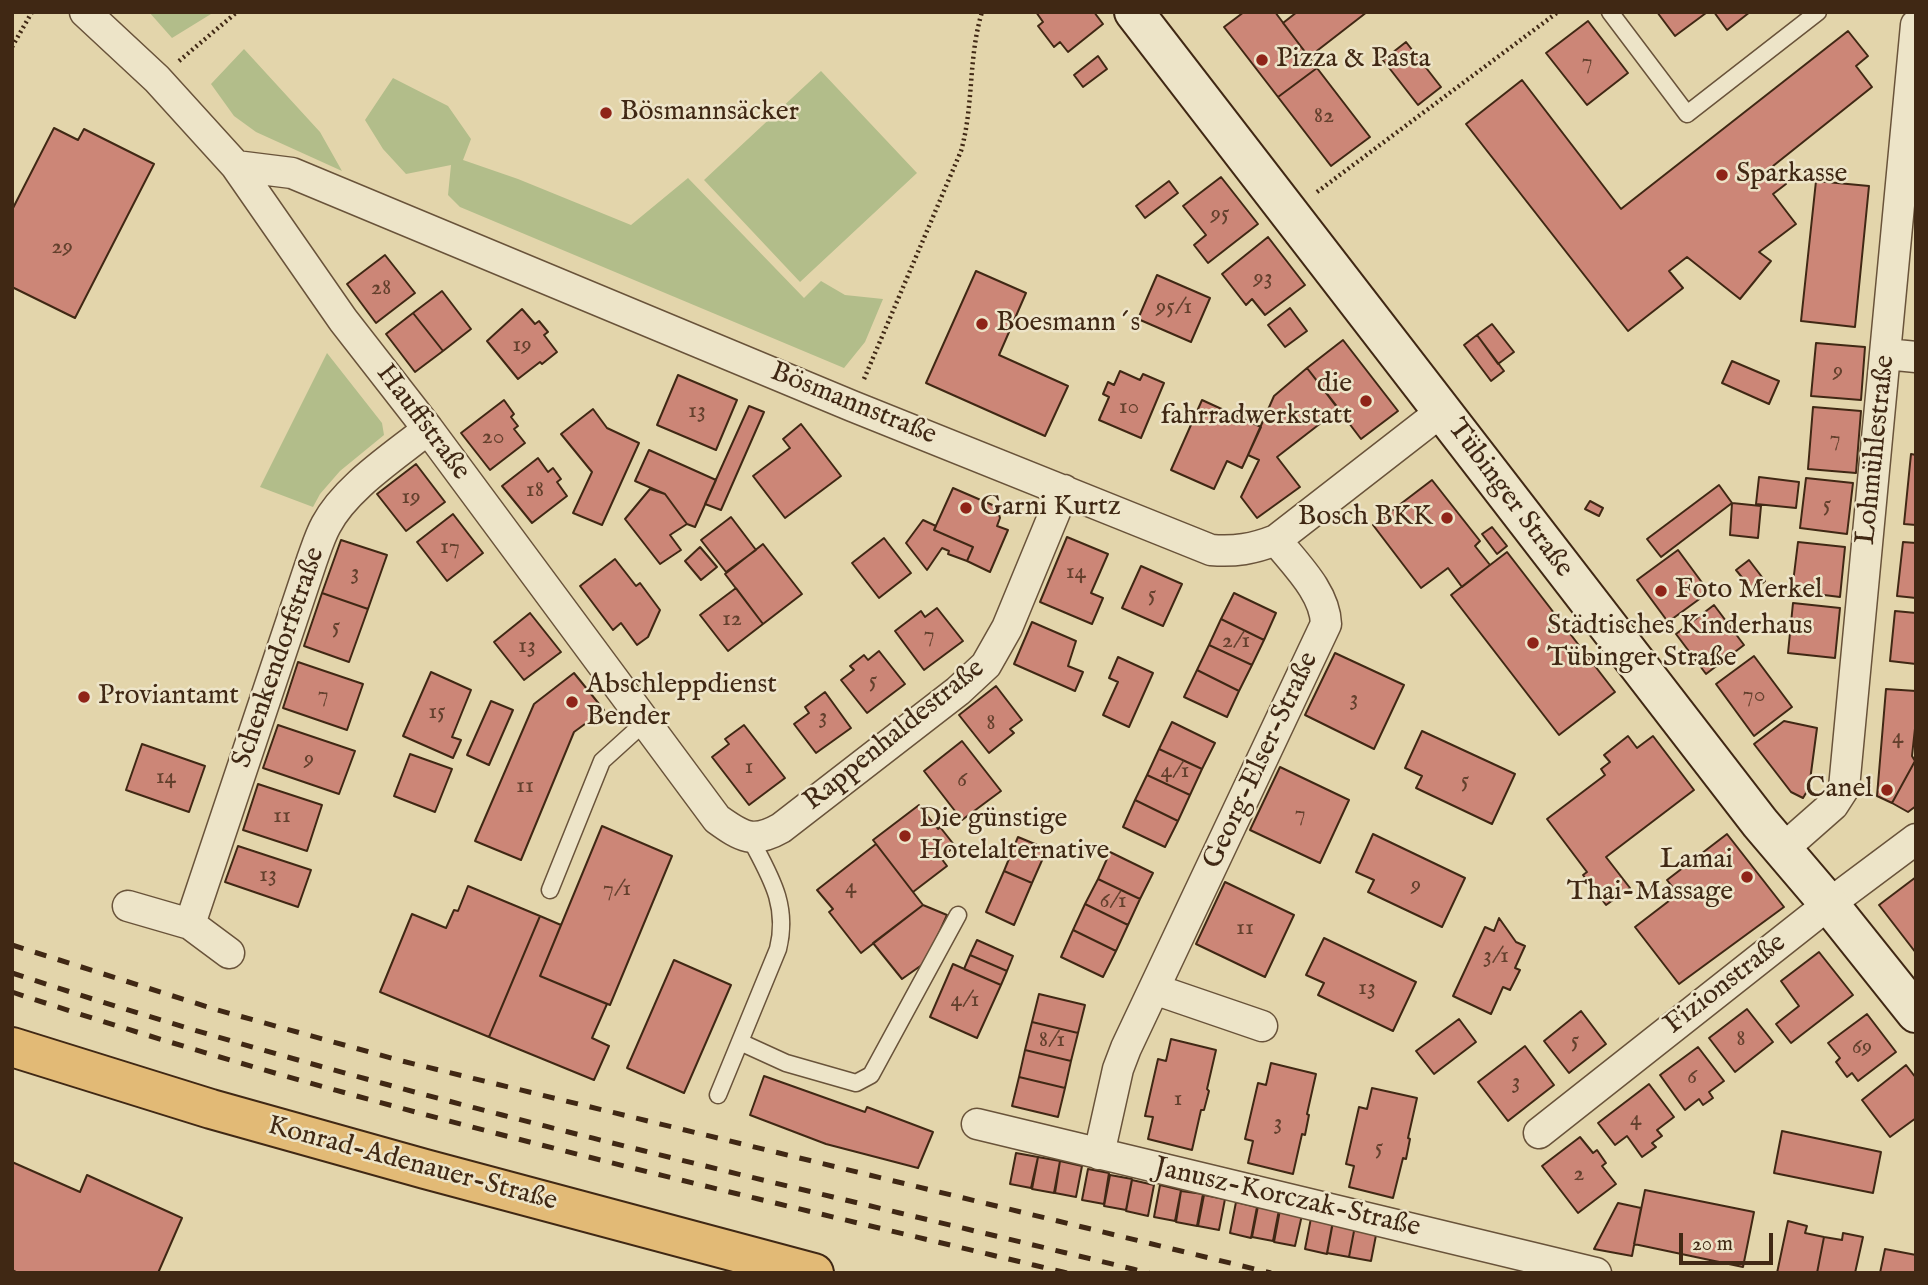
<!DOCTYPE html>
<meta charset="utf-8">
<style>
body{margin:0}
#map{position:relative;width:1928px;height:1285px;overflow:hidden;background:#e3d5ab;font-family:"IM FELL English",serif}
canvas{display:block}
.frame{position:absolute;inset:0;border:14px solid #402814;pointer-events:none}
.scale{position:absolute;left:1679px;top:1233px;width:94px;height:32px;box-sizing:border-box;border:4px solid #402814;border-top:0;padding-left:9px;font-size:21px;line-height:24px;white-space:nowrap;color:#402814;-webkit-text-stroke:5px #ede4c8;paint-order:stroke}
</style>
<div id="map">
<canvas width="1928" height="1285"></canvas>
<div class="frame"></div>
<div class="scale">20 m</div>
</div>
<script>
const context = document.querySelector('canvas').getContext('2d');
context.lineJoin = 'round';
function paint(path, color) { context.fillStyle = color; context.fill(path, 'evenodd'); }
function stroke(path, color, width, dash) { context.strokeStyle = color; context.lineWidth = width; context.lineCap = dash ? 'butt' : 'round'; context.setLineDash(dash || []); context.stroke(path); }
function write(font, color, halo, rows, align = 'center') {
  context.font = font + ' "IM FELL English",serif'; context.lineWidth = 5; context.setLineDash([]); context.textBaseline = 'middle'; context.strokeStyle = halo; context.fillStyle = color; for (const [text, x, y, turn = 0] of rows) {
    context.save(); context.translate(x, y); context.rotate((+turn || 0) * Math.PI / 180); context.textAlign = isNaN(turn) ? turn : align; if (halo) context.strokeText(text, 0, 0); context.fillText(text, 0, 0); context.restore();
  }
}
paint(new Path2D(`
 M149,12H209L211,14L172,38Z
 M244,49L320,132L342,171L256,132L234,116L211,84Z
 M821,71L917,173L800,282L704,180Z
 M393,78L448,106L471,139L463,160L518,179L631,225L688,178L804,298L821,281L845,295L883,299L865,342L844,368L460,207L448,195L451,165L406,174L383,149L365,120Z
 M327,353L382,423L384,435L340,471L320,494L313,507L260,487Z`), '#b2bd8a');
const building = new Path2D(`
 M1036,12H1094L1103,24L1068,52L1060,42L1054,47L1038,26L1043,22Z
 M1244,12H1275L1317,68L1278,97L1224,27Z
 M1297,12H1367L1309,57L1283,23Z
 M1657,12H1705L1706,13L1675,36Z
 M1714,12H1750L1727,30Z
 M1588,21L1628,73L1587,105L1546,53Z
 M1848,31L1868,56L1856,66L1872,87L1773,166L1786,184L1773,194L1796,224L1759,252L1771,261L1740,299L1687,257L1669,271L1683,288L1628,331L1466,124L1522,80L1621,209Z
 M1406,42L1441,87L1418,105L1383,60Z
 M1098,56L1107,69L1083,87L1074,75Z
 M1317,68L1370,137L1331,166L1278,97Z
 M54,128L78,140L84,129L154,164L75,318L12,287V210Z
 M1221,177L1258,224L1208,263L1194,245L1206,235L1183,206Z
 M1169,181L1178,193L1145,218L1136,206Z
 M1816,181L1869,186L1855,327L1801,321Z
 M1268,237L1305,285L1265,315L1252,299L1246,305L1222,274Z
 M385,255L415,293L376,323L347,284Z
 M976,271L1026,293L999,355L1068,386L1045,436L926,383Z
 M1157,275L1210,298L1191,342L1138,319Z
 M442,291L471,329L443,351L413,313Z
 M1290,308L1307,331L1285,347L1268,325Z
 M522,309L535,324L539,321L548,332L544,335L557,352L542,364L540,362L518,379L487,341Z
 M413,313L443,351L415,372L386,334Z
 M1492,324L1514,352L1498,364L1477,335Z
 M1477,335L1504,371L1491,381L1464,345Z
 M1343,340L1398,411L1361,439L1307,368Z
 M1816,343L1865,347L1861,400L1811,396Z
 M1732,361L1779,381L1769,404L1722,383Z
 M1307,368L1339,409L1277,457L1300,487L1257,518L1241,497L1259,460L1248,455L1274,396Z
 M1120,371L1140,380L1143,374L1164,383L1141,438L1099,420L1109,397L1103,394L1108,382L1114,385Z
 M678,375L737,400L716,450L657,425Z
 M504,400L514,414L511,417L518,426L514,429L525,443L490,470L461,433Z
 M1202,400L1261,427L1242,468L1227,461L1214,489L1171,470Z
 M749,406L764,412L721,510L705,504Z
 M1813,407L1861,411L1856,473L1808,469Z
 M593,409L607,428L639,443L602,525L573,513L592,472L561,434Z
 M801,424L841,476L785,518L753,476L790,448L783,439Z
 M649,450L716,480L695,527L687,524L665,494L635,481Z
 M1911,454L1916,455V525L1904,524Z
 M538,458L548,472L553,468L561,479L557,482L567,496L532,523L502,486Z
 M416,464L445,502L406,531L377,494Z
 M1759,477L1799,482L1796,508L1756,504Z
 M1806,478L1853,483L1847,534L1800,528Z
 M1432,480L1480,541L1475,546L1490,565L1462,587L1448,568L1421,588L1373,525Z
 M1719,485L1732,503L1661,557L1647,539Z
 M953,488L997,507L1000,518L997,526L1008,530L990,572L967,561L973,547L934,530Z
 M650,489L665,494L687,524L670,535L681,550L660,564L625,519Z
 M1590,501L1603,508L1599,516L1585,509Z
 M1732,503L1761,506L1758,538L1730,535Z
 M453,514L483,553L447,581L417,542Z
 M731,517L756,550L726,572L701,540Z
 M923,520L936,526L934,530L973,547L967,561L948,554L949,551L942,548L927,570L906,543Z
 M1492,527L1507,546L1497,554L1482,534Z
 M1067,537L1108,554L1091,593L1103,598L1092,624L1040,602Z
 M884,538L911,573L879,598L852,563Z
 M341,540L387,555L368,609L322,593Z
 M1798,542L1845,547L1840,597L1792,591Z
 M1903,542L1916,543V598L1897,596Z
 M763,544L802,594L763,624L725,574Z
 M700,547L717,567L701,580L685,561Z
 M1678,550L1709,592L1668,622L1637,580Z
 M1507,552L1615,692L1559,735L1451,595Z
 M615,559L636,586L640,583L660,610L648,637L637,645L621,623L613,630L580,586Z
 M1749,560L1765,581L1753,591L1736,570Z
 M1141,566L1182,584L1163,626L1122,608Z
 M736,588L763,624L728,651L700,615Z
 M322,593L368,609L349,662L304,646Z
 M1234,593L1276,613L1264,640L1221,619Z
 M1793,603L1840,608L1835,658L1788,653Z
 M1714,605L1744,645L1706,674L1676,634Z
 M937,608L963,641L924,670L895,631L921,611L925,617Z
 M1895,611L1916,613V664L1890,661Z
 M530,613L561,652L524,680L494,642Z
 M1221,619L1264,640L1252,665L1209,645Z
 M1032,622L1076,641L1068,666L1083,672L1075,691L1014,664Z
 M1209,645L1252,665L1239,691L1197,670Z
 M879,651L905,684L867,713L841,680L854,670L850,666L864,655L868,660Z
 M1335,653L1404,685L1374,749L1305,715Z
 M1754,656L1792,707L1754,736L1716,684Z
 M1118,657L1153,673L1129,727L1103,715L1118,682L1109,678Z
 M298,662L363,684L347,730L283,708Z
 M1197,670L1239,691L1227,717L1184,697Z
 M431,672L471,690L452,737L461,740L453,758L403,736Z
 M574,673L604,710L574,732L521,860L475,841L534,704Z
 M996,686L1022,720L1010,729L1014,733L989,753L959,715Z
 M1886,689L1916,691V719L1912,756L1915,761L1892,803L1877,796Z
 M825,692L851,728L816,753L794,724L809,713L805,707Z
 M491,701L513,710L489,765L467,755Z
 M1784,721L1817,728L1809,788L1803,798L1791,792L1754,744Z
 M1172,722L1215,743L1202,769L1159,749Z
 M278,725L355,751L339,794L263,768Z
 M744,725L785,778L749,805L712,757L729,744L725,739Z
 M1422,731L1515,774L1492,824L1416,788L1422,776L1405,768Z
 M1628,736L1637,748L1653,736L1694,790L1606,857L1630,888L1606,905L1583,875L1587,872L1547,819L1605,775L1601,769L1610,762L1604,755Z
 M962,741L1001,791L962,820L924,771Z
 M142,744L205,766L189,812L126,790Z
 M1159,749L1202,769L1190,795L1147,775Z
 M410,754L452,769L435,812L394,796Z
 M1915,761L1916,806L1908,812L1892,803Z
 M1280,767L1349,800L1320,863L1250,830Z
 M1147,775L1190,795L1178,821L1135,800Z
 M258,784L322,805L307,851L243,830Z
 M1135,800L1178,821L1165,847L1123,827Z
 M919,805L938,829L940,827L955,846L941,858L947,866L913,892L873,840Z
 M602,826L672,856L610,1005L540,976Z
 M1373,834L1465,878L1442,927L1368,892L1374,880L1356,872Z
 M1727,834L1784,907L1679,984L1635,927L1678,894L1667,880Z
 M1018,837L1047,849L1032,883L1004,871Z
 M876,844L923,905L861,953L829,912L833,909L817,890Z
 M238,846L311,870L298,907L225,882Z
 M1110,852L1153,873L1140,899L1098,879Z
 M1004,871L1032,883L1014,925L986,912Z
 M1916,877V953L1879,905Z
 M1098,879L1140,899L1128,925L1085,904Z
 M1225,882L1294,915L1265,977L1196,944Z
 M468,886L540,916L489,1037L380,992L412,914L446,928L454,910L458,911Z
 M1085,904L1128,925L1116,951L1073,930Z
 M923,905L947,915L926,962L902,979L873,943Z
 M540,916L561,925L540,976L607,1004L592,1038L609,1046L594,1080L489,1037Z
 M1499,918L1516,942L1525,946L1515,968L1520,970L1510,990L1503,987L1491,1014L1453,996L1485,927L1494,931Z
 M1073,930L1116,951L1103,977L1061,957Z
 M1324,938L1416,982L1393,1031L1318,995L1324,983L1306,975Z
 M977,940L1013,956L1007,971L970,955Z
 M1819,952L1853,995L1791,1043L1776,1024L1799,1006L1781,981Z
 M970,955L1007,971L1001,985L964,969Z
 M674,960L731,985L684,1093L627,1068Z
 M953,964L1001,985L977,1038L930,1017Z
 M1039,994L1085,1005L1078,1033L1032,1022Z
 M1747,1009L1773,1042L1735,1072L1709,1038Z
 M1581,1011L1606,1044L1569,1073L1544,1041Z
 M1867,1014L1896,1052L1858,1081L1852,1073L1847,1077L1836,1062L1840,1058L1828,1043Z
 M1459,1019L1476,1042L1434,1074L1416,1051Z
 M1032,1022L1078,1033L1071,1061L1025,1050Z
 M1171,1039L1216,1050L1207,1089L1209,1091L1204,1110H1201L1192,1150L1148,1139L1153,1117L1145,1116L1158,1059L1166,1061Z
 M1525,1046L1554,1085L1508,1121L1478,1082Z
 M1698,1047L1724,1081L1709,1092L1713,1098L1703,1105L1699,1099L1685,1110L1660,1075Z
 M1025,1050L1071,1061L1065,1088L1019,1077Z
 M1271,1063L1316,1074L1307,1114L1309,1115L1305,1135L1302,1134L1293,1174L1248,1163L1253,1141L1245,1139L1258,1083L1266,1085Z
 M1906,1065L1916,1078V1118L1890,1137L1862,1100Z
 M764,1076L865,1112L867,1107L933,1132L918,1168L826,1144L750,1115Z
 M1019,1077L1065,1088L1058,1117L1012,1106Z
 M1649,1084L1674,1117L1657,1130L1662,1136L1652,1143L1656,1147L1642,1157L1627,1136L1615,1145L1598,1123Z
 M1372,1088L1417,1098L1408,1138L1410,1139L1406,1159L1403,1158L1393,1198L1349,1187L1354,1166L1346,1164L1359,1107L1367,1109Z
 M1782,1131L1881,1152L1873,1193L1774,1173Z
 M1580,1137L1593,1153L1597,1150L1606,1163L1602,1166L1616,1184L1578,1213L1542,1166Z
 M1016,1153L1038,1157L1031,1188L1010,1184Z
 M1038,1157L1060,1161L1054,1193L1032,1189Z
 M1060,1161L1082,1166L1076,1197L1055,1193Z
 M12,1162L80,1192L87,1175L182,1218L158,1273H18L12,1270Z
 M1088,1169L1109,1173L1104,1204L1082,1200Z
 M1110,1175L1132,1179L1126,1210L1104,1206Z
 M1132,1180L1154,1185L1148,1216L1126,1211Z
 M1160,1185L1181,1190L1175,1221L1154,1217Z
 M1645,1190L1754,1212L1743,1267L1634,1244Z
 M1181,1191L1203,1194L1197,1226L1176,1222Z
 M1204,1195L1225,1199L1219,1230L1198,1226Z
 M1236,1202L1257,1207L1251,1238L1230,1233Z
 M1618,1203L1641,1208L1632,1256L1594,1249Z
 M1258,1206L1279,1210L1273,1241L1252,1237Z
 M1280,1210L1302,1215L1295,1246L1274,1242Z
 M1311,1218L1333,1222L1327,1254L1305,1249Z
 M1333,1221L1355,1226L1349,1257L1327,1253Z
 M1788,1221L1807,1226L1805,1233L1824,1237L1817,1273H1777Z
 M1355,1226L1377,1230L1371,1261L1349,1257Z
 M1843,1233L1863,1237L1855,1273H1817L1824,1237L1842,1240Z
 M1885,1249L1916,1255V1273H1880Z`);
paint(building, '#cc8677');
stroke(building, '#402814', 2);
const lane = new Path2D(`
 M1610,12L1687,114L1818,12
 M550,890L602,761L645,722
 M740,1042L786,1063L856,1083L871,1075L958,915
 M718,1095L778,949C789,905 770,876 750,838`);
const street = new Path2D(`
 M85,12L157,79L236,166L343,320L428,429L717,819C742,837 753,844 781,828L958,691L986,665L1007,628L1064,490
 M236,166L292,173L852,406L1211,550C1235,552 1253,549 1276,540L1442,411
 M1886,354L1916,357
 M1783,849L1833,805L1844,788L1916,25
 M128,906L190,924L229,953
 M190,924L312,560C316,549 320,536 326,525C346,487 395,456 428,429
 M1154,989L1262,1026
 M977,1124L1596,1273
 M1539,1133L1829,904L1916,839
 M1099,1154L1118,1069L1126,1048L1326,624C1325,592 1295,564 1276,540`);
const secondary = new Path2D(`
 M1134,12L1760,823L1829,904L1916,1013`);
const primary = new Path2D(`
 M12,1047L211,1109L425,1169L814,1273`);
stroke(lane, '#69533a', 19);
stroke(street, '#69533a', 33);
stroke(secondary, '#402814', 42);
stroke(primary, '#402814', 42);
stroke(new Path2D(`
 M12,47L32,12
 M179,61L237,12
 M1317,192L1558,12
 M864,379L961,151C974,105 968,58 982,12`), '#402814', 4.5, [2, 3.5]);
stroke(lane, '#ede4c8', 16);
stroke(street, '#ede4c8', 30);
stroke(secondary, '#ede4c8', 38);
stroke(primary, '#e2ba76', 38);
stroke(new Path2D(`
 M12,945L214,1009L402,1061L1271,1273
 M12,973C385,1096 768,1180 1149,1273
 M12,992C358,1107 713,1188 1067,1273`), '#402814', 5, [12, 12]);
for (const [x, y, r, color] of [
 [1262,60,7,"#8f2418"],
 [606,113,7,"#8f2418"],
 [1722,175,7,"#8f2418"],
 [982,324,7,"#8f2418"],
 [1366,401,7,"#8f2418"],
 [966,508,7,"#8f2418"],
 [1447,518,7,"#8f2418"],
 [1661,591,7,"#8f2418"],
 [1533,643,7,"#8f2418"],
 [84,697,7,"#8f2418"],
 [572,702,7,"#8f2418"],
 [1887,790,7,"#8f2418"],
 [905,836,7,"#8f2418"],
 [1747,877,7,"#8f2418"]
]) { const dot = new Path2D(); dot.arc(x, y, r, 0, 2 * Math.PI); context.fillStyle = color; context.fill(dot); stroke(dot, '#ede4c8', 2.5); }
write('24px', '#63402d', null, [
 ["7",1587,63],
 ["82",1324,117],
 ["95",1220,215],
 ["29",62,248],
 ["93",1263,279],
 ["28",381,289],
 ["95/1",1174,308],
 ["19",522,346],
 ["9",1838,372],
 ["10",1129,408],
 ["13",697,412],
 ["20",493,438],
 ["7",1835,440],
 ["18",535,491],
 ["19",411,498],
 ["5",1827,506],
 ["17",450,548],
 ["14",1076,573],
 ["3",355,574],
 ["5",1152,596],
 ["12",732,620],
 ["5",336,628],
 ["7",929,636],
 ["2/1",1236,642],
 ["13",527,647],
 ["5",873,682],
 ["7",323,696],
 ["70",1754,696],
 ["3",1354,700],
 ["15",437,713],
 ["3",823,718],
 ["8",991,724],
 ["4",1898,738],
 ["9",309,760],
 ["1",749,768],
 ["4/1",1175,772],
 ["14",166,778],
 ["6",962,781],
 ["5",1465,782],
 ["11",525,787],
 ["7",1300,815],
 ["11",282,817],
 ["13",268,876],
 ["9",1416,886],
 ["4",851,888],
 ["7/1",617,890],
 ["6/1",1113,902],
 ["11",1245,929],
 ["3/1",1496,957],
 ["13",1367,989],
 ["4/1",965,1001],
 ["8",1741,1040],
 ["8/1",1052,1041],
 ["5",1575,1042],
 ["69",1862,1048],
 ["6",1692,1078],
 ["3",1516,1083],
 ["1",1178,1100],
 ["4",1636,1120],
 ["3",1278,1124],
 ["5",1379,1149],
 ["2",1579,1175]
]);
write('28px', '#402814', '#ede4c8', [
 ["Pizza & Pasta",1276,60],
 ["Bösmannsäcker",620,113],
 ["Sparkasse",1736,175],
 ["Boesmann´s",996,324],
 ["die",1352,385,"right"],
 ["fahrradwerkstatt",1352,417,"right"],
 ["Garni Kurtz",980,508],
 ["Bosch BKK",1433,518,"right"],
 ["Foto Merkel",1675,591],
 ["Städtisches Kinderhaus",1547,627],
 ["Tübinger Straße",1547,659],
 ["Abschleppdienst",586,686],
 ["Bender",586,718],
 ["Proviantamt",98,697],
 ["Canel",1873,790,"right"],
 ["Die günstige",919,820],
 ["Hotelalternative",919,852],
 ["Lamai",1733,861,"right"],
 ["Thai-Massage",1733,893,"right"]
], 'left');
write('28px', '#402814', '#ede4c8', [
 ["Bösmannstraße",853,405,22],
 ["Hauffstraße",422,423,53],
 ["Lohmühlestraße",1877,450,-84],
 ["Tübinger Straße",1509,499,53],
 ["Schenkendorfstraße",280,658,-71],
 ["Rappenhaldestraße",895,736,-39],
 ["Georg-Elser-Straße",1262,761,-65],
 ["Fizionstraße",1726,985,-38],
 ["Konrad-Adenauer-Straße",412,1165,15],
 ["Janusz-Korczak-Straße",1287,1199,13]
]);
</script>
